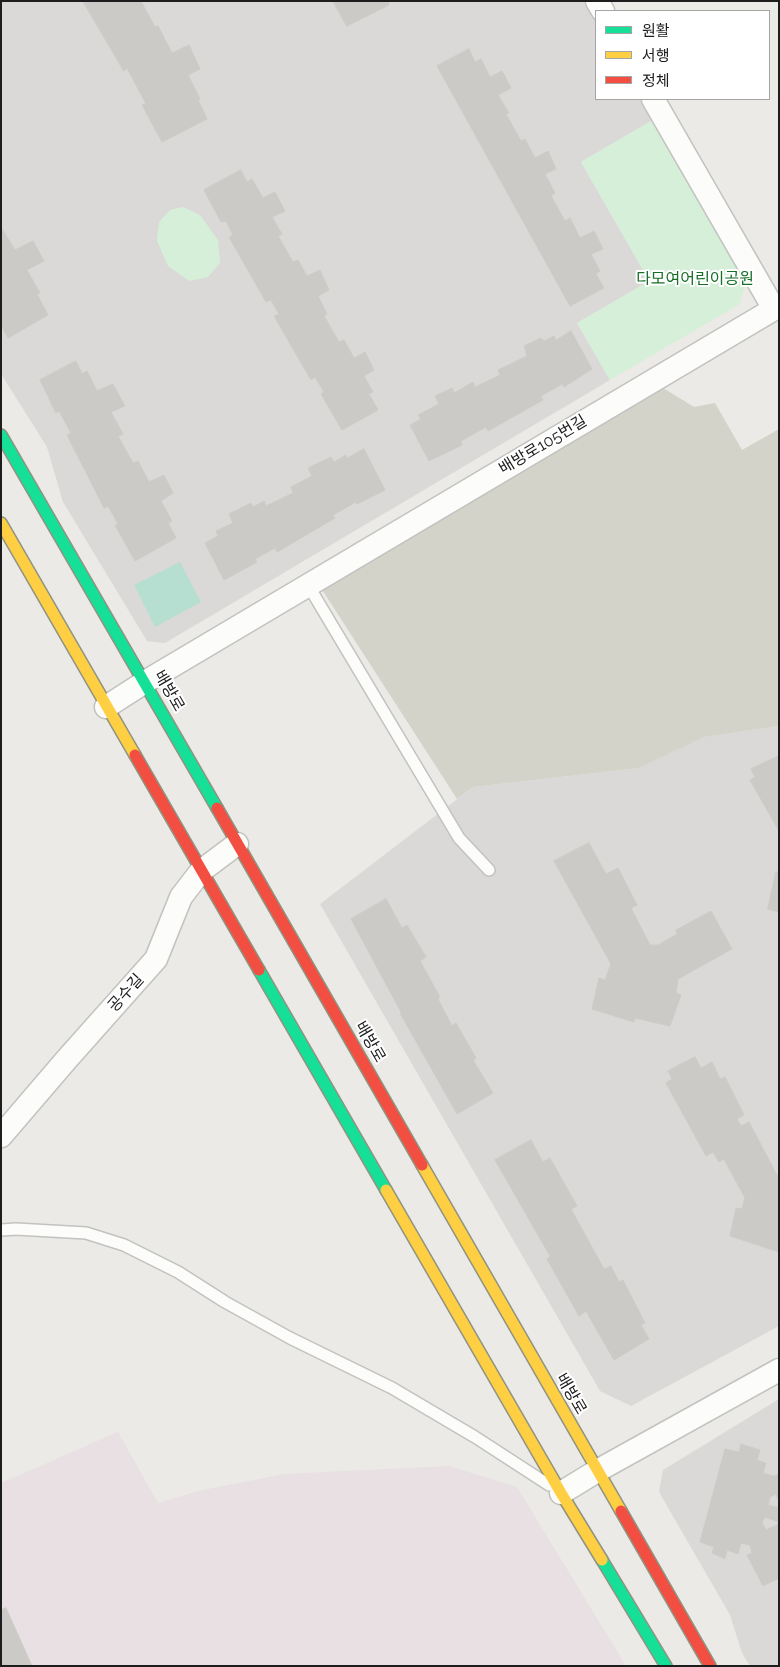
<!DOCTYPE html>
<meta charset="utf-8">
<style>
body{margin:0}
#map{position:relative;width:780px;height:1667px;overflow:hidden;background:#ebeae6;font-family:Raleway,"Noto Sans KR",sans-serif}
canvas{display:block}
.frame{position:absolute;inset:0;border:2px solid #1d1d1d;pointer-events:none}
.legend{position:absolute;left:595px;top:10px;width:175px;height:90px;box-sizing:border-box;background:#fff;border:1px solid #a5a5a5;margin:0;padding:6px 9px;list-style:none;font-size:15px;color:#1d1d1d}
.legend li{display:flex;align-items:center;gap:10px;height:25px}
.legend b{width:25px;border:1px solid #a5a5a5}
</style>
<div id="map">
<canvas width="780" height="1667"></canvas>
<div class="frame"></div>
<ul class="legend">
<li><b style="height:6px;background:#16e098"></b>원활</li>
<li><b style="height:6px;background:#ffcf43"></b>서행</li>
<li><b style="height:6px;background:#f24e42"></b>정체</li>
</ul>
</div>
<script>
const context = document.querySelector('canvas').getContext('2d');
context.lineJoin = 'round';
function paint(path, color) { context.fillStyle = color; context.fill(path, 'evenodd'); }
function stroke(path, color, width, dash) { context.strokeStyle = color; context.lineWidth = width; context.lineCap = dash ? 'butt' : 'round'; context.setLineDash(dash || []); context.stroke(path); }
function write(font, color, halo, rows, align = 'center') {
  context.font = font + ' Raleway,"Noto Sans KR",sans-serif'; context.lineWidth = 4; context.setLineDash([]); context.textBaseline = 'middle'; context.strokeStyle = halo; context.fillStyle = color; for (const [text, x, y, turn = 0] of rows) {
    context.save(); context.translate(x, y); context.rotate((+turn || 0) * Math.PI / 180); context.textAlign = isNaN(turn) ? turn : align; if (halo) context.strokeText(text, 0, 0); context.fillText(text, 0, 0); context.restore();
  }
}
paint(new Path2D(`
 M1,1H588L596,16V99H642L653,120L581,162L650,281L577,323L610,380L165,643L147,641L63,502L47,447L1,374Z
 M779,726V1326L631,1406L600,1391L320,904L473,787L639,768L703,737Z
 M779,1399V1666H750L742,1653L730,1615L659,1492L663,1470Z`), '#dad9d7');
paint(new Path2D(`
 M118,1432L158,1503L198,1491L284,1474L449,1466L517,1487L626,1666H1V1483Z`), '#e8e0e3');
paint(new Path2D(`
 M660,386L694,407L715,403L742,450L779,429V726L704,737L639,768L473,787L457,799L321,588Z`), '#d3d3c9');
paint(new Path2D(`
 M653,120L746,280L740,304L610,380L577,323L649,281L581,162Z
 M183,207L200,215L218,240L220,263L208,277L189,281L168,266L157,241L159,222L170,210Z`), '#d6efd9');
paint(new Path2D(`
 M180,562L201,602L155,627L134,585Z`), '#b6ded1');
const building = new Path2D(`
 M83,1H141L155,27L158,26L172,53L189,45L200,69L188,75L200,99L198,100L207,119L162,142L142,105L146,104L127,68L124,71Z
 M333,1H388L389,5L347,26Z
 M469,49L475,62L481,59L490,77L502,71L511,88L498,95L509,113L506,114L521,141L525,139L535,158L548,151L556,169L545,174L555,193L551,196L565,221L570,218L580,238L594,231L603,249L591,254L600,271L596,274L604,288L570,306L437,66Z
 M241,170L247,182L252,179L263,198L275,192L285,211L272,217L282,234L278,236L293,262L298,260L307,276L320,270L329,290L318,296L327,314L324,316L339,342L344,340L354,358L365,352L374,370L364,376L373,392L369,394L378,410L342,430L321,394L324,392L315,377L311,380L274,316L279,314L271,300L266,302L229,237L233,235L226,221L221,222L204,190Z
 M1,227L15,250L33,241L44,261L27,270L40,293L37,294L48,315L8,338L1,325Z
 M571,331L592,369L564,387L562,384L541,396L543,400L488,431L486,427L461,441L462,445L429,461L410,425L421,419L418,415L439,404L435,396L452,388L454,393L473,382L475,387L500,375L498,370L527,356L524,346L541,338L544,341L554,336L556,340Z
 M76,361L82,374L87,371L97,391L113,384L125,406L111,412L123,434L118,436L133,463L138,461L149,482L164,475L173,493L161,501L172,521L168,523L176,538L135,561L115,525L118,524L108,506L104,508L67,435L71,433L59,411L56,413L40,380Z
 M364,449L385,490L357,504L356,502L333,515L335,518L277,552L275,548L255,559L257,562L224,580L205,543L218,536L216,531L233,523L229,514L251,503L253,507L264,501L266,506L293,493L291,487L312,476L308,468L331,457L334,462L346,455L347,458Z
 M779,756V831L750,780L755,777L751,769Z
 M589,843L606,874L618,868L637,905L631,908L650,945H658L677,934L676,930L711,911L732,949L678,979L676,993L681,995L670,1026L635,1018L634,1022L592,1009L599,978L605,980L611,964L554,861Z
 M776,872H779V912L768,909Z
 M386,899L402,928L407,925L426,957L420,961L440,997L438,999L452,1026L456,1023L476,1058L473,1060L493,1093L457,1114L400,1013L401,1012L351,919Z
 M695,1057L701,1068L712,1062L720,1079L725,1077L744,1115L737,1119L741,1126L749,1122L779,1179V1252L730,1236L736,1208L742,1209L745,1198L724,1159L719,1162L713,1152L706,1156L666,1083L672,1079L668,1071Z
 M531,1140L543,1162L550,1158L577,1206L571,1209L604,1269L611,1266L619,1282L623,1280L645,1323L641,1325L649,1339L614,1360L586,1311L579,1316L547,1259L550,1256L495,1160Z
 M741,1444L760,1450L757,1460L766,1463L763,1473L773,1476L779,1474V1501L776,1494L770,1497L768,1505L779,1508L778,1522L765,1517L762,1523L766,1530L779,1524V1578L763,1586L747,1555L752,1553L750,1545L741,1543L738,1554L727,1550L725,1559L712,1553L714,1547L700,1542L725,1449L739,1452Z
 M6,1608L32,1666H1V1610Z`);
paint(building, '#cccac7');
stroke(building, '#ceccc8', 1);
const lane = new Path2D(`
 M308,585L459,838L489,870
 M1,1230L16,1229L86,1233L124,1245L178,1272L225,1302L290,1338L392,1388L475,1437L549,1485`);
const street = new Path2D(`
 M597,1L603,11
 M106,707L145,682L774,309L653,99
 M1,1136L67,1059L156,959L181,897L201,871L237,844
 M561,1493L597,1471L779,1370`);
const fast = new Path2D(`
 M1,435L217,808
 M259,970L386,1190
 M602,1560L666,1666`);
const slow = new Path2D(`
 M1,523L135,755
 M422,1165L621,1511
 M386,1190L561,1493L602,1560`);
const jam = new Path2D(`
 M135,755L259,970
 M217,808L422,1165
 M621,1511L710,1666`);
stroke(lane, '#c2c2c0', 14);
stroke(street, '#c2c2c0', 25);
stroke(fast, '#909380', 14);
stroke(slow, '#909380', 14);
stroke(jam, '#909380', 14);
stroke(lane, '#fcfcfb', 11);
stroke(street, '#fcfcfb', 22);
stroke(fast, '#16e098', 11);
stroke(slow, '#ffcf43', 11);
stroke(jam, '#f24e42', 11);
write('16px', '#176f28', '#fff', [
 ["다모여어린이공원",695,279]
]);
write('16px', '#1d1d1d', '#fff', [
 ["배방로105번길",543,445,-31],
 ["배방로",169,691,60],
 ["공수길",126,993,-48],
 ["배방로",370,1042,60],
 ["배방로",571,1394,60]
]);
</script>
